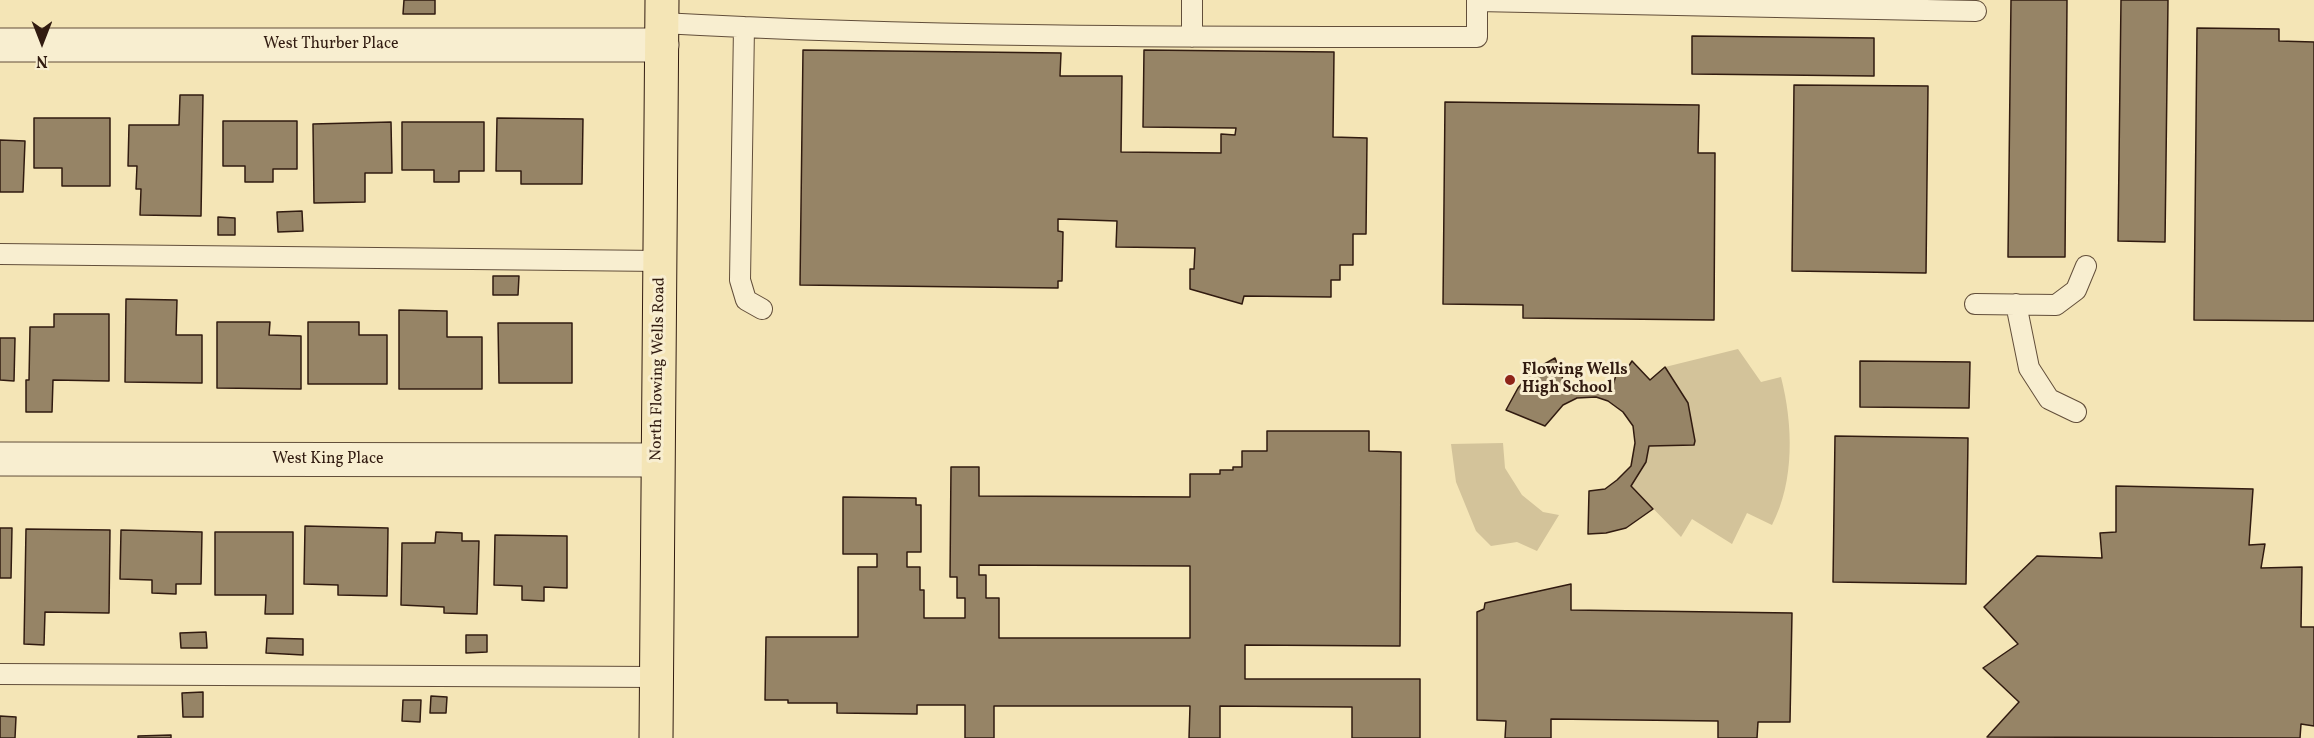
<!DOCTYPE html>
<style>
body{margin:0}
#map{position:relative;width:2314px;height:738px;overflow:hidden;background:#f4e5b6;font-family:Vollkorn,serif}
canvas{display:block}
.north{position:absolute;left:12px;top:12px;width:60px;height:60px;-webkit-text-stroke:4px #f8eed0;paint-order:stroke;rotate:180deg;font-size:16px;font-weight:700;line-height:24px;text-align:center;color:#311b10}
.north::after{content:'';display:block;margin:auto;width:21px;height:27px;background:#311b10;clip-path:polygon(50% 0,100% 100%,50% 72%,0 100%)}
</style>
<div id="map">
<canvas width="2314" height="738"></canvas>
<div class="north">N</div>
</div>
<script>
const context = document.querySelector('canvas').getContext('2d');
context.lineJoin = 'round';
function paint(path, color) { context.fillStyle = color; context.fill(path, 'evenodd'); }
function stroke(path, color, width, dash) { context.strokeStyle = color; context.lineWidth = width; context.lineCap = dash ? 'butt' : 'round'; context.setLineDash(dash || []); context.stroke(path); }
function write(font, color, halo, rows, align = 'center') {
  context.font = font + ' Vollkorn,serif'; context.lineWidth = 6; context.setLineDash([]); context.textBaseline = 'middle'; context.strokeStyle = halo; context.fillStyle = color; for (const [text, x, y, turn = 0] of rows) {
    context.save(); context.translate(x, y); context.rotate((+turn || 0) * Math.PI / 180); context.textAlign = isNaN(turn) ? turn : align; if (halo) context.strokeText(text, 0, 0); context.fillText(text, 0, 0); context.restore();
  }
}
paint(new Path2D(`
 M1738,349L1761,382L1781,377C1793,424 1795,481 1772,525L1747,513L1732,544L1692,519L1681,537L1631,486L1646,462L1649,446L1694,445L1688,403L1665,367Z
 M1503,443L1505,468L1522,495L1543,512L1559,515L1537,551L1517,542L1491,546L1476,531L1456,482L1451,444Z`), '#d3c39a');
const building = new Path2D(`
 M404,0H435V14H403Z
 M2011,0H2067L2065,257H2008Z
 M2121,0H2168L2165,242L2118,241Z
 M2197,28L2279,29V41L2314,42V321L2194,320Z
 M1692,36L1874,38V76L1692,74Z
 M803,50L1061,53L1060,76H1122L1121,152L1221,153V134L1235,135L1236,128L1143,127L1144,50L1334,52L1333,137L1367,138L1366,234H1353V265H1340V280H1331V297L1244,296L1242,304L1190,289V269H1194L1195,248L1116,247L1117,221L1058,219V231L1063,232L1062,281H1058V288L800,285Z
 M1794,85L1928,86L1926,273L1792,271Z
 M180,95H203L201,216L140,215L141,189H136L137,166H128L129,125H179Z
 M1445,102L1699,105L1698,153H1715L1714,320L1523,318V305L1443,304Z
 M34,118H110V186H62V168H34Z
 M497,118L583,119L582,184H521V171H496Z
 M223,121H297V169H273V182H245V166H223Z
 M391,122L392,173H365V202L314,203L313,124Z
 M402,122H484V171H459V182H434V170H402Z
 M0,140L25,141L23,192H0Z
 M302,211L303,231L278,232L277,212Z
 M218,217L235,218V235H218Z
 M493,276H519L518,295H493Z
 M126,299L177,300L176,335H202V383L125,382Z
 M399,310L447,311V337H482V389H399Z
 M54,314H109V381L53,380L52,412H26V380H29L30,327H54Z
 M217,322H270L269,335L301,336V389L217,388Z
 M308,322H359V335H387V384H308Z
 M498,323H572V383H499Z
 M0,338H15L14,381L0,380Z
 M1555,358L1567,390L1592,385L1612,389L1618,368L1625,372L1632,361L1650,380L1665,367L1688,403L1695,441L1694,445L1649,446L1646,462L1631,486L1653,509L1626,528L1606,533L1588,534L1589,491L1605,489L1617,480L1631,466L1635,443L1633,426L1623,412L1608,401L1596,397L1577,398L1563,405L1545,426L1506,410L1518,388L1532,371Z
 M1860,361L1970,362L1969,408L1860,407Z
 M1267,431H1369V451L1401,452L1400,646L1245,645V679H1420V738H1352V707L1220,706V738H1189L1190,706H994V738H965V705H917V714L837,713V703H788V700H765L766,637H858V567H877V554H843V497L916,498V505H921V552H907V567H920V590H924V618H965V598H957V577H950L951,467H979V496L1190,497V474H1220V470H1233V467H1242V451H1267ZM979,565L1190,566V638H999V598H986V575H979Z
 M1835,436L1968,438L1966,584L1833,582Z
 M2116,486L2253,489L2249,545L2265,544L2261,568L2302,567L2301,627H2314V726L2301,724L2300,738L1987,737L2019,702L1983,668L2018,644L1984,607L2037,556L2102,558L2100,533L2116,532Z
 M305,526L388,528L387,596L338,595V585L304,584Z
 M0,528H12L11,578H0Z
 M26,529L110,530L109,613L45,612L44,645L24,644Z
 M121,530L202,532L201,584H176V594L152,593V580L120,579Z
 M215,532H293V614H265L266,595H215Z
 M436,532L462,533V541H479L477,614L444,613V607L401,605L402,543H435Z
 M495,535L567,536V588L544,587V601L522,600V586L494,585Z
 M1571,584V610L1792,613L1790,722H1758L1757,738H1718V721L1551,719V738H1505L1506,721L1477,720V612L1484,609L1485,603Z
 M206,632L207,648H181L180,633Z
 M466,635H487V652L466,653Z
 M267,638L303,639V655L266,653Z
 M203,692V717H183L182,693Z
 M431,696L447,697L446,713H430Z
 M403,700H421L420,722L402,721Z
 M0,716L16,717L15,738H0Z
 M171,735V738H138V736Z`);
paint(building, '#968466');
stroke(building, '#311b10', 1.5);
const lane = new Path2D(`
 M1477,1L1976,11
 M662,23C933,38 1205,37 1477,37V0
 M744,27L740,280L746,300L762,309
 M1192,37V0
 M0,254L660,261
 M1975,304L2056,305L2076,290L2086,266
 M2016,304L2029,368L2049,399L2076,412
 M0,674L657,677`);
const street = new Path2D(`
 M0,45H662
 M0,459L657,460`);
const primary = new Path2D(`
 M656,738L662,0`);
stroke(lane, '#624e3a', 22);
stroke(street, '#624e3a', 35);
stroke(primary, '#311b10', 35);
stroke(lane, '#f8eed0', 20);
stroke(street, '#f8eed0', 33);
stroke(primary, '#f4e5b6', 33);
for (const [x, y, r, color] of [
 [1510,380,6,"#8f2418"]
]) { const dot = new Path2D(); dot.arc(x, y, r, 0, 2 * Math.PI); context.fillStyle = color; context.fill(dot); stroke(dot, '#f8eed0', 2); }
write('16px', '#311b10', '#f8eed0', [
 ["West Thurber Place",331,45],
 ["North Flowing Wells Road",659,369,-89],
 ["West King Place",328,460]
]);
write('bold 16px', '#311b10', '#f8eed0', [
 ["Flowing Wells",1522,371],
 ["High School",1522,389]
], 'left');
</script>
